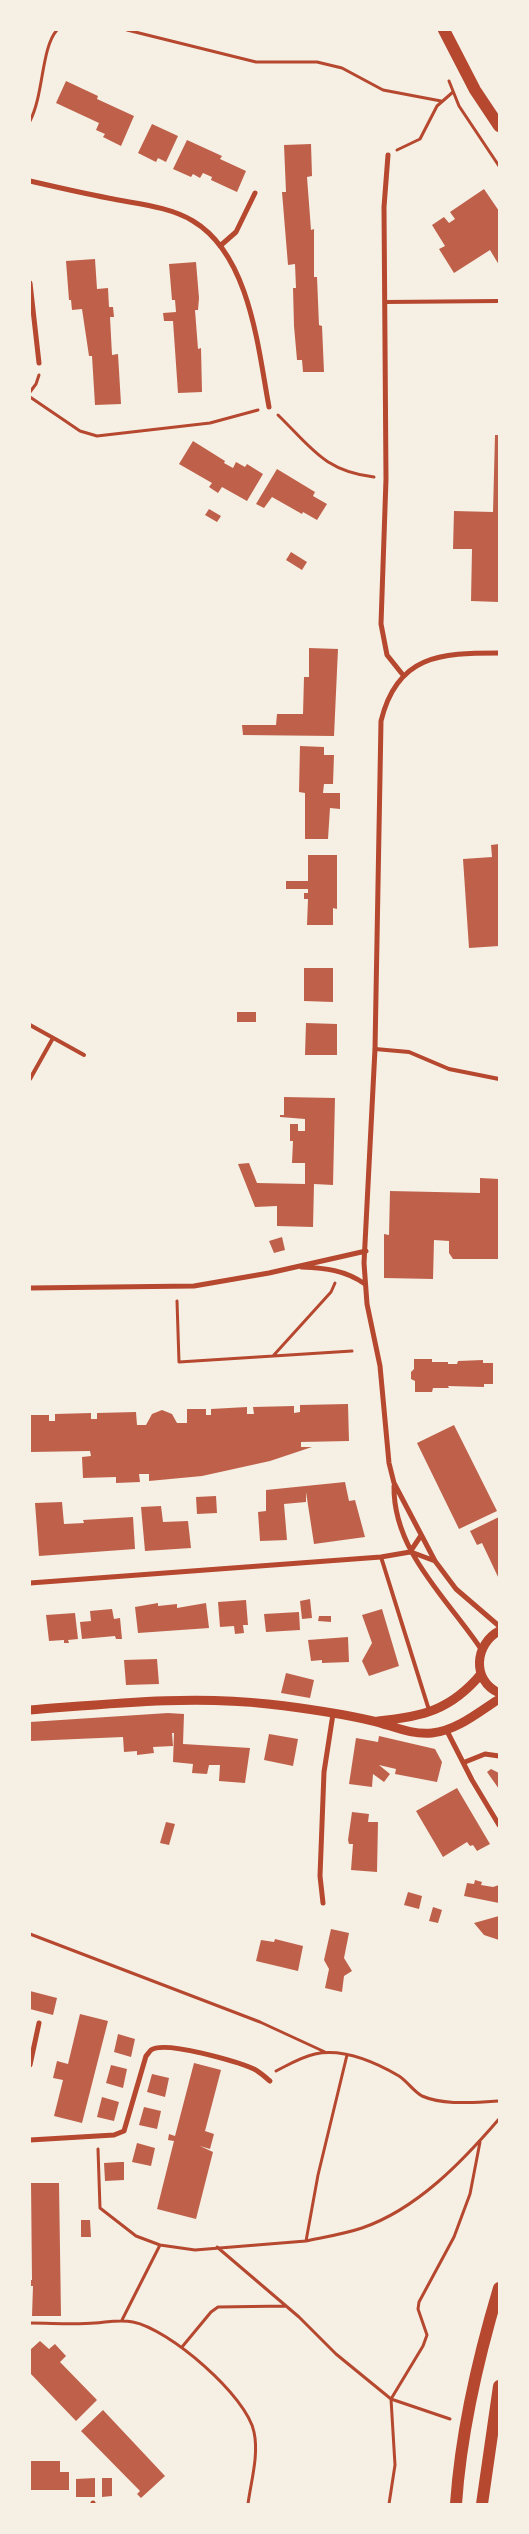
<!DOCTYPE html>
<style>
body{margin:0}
#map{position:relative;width:529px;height:2534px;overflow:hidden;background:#f6efe4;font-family:Rubik,sans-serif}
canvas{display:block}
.frame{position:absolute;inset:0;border:31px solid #f6efe4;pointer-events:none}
</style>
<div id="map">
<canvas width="529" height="2534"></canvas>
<div class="frame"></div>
</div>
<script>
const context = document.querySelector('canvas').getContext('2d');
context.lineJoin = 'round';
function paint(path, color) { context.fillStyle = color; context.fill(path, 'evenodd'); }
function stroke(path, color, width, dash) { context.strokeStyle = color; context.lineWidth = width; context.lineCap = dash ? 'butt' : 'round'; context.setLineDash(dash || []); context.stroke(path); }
paint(new Path2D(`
 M66,81L98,96L97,99L134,116L121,146L103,137L105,134L96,130L99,123L56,103Z
 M152,124L178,136L166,162L158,158L156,162L138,153Z
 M187,140L222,156L220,159L246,171L237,192L211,180L212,177L203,173L200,178L193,174L191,177L173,169Z
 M311,144L312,176L307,177L311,230L314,229V277H317L319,325L322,326L324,372H303L302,360H297L294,326L293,288H296L295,264L288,265L282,192H286L284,145Z
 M484,189L499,211V265L490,250L454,273L439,249L445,246L432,225L444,217L449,223L455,219L450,212Z
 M95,259L97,289L108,288L109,307H113L114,317H110L112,355L118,354L121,404L95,405L92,356H89L82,309L72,310L71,300H69L66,261Z
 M196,262L199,298L198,310H195L198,349L201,348L202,392L178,393L173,321H164L163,313L176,312L175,300H172L169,264Z
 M495,435H499V602L471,601L472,549H453L454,511L493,512Z
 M193,441L225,461L224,463L233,468L236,462L245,467L247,464L263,474L247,501L222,487L218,493L209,487L212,483L179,464Z
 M277,469L315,492L313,496L327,504L317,520L303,512L302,514L272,497L264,508L256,504Z
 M209,509L221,516L217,522L205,515Z
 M291,552L307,562L302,570L286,560Z
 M309,648L338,649L334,736L243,735L242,725H276L277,714H303L304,677H309Z
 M300,746L324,747V755H334L333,784H324L323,793H340V809L330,808L328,839H305V793L299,792Z
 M499,844V946L469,948L463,859L492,857L491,845Z
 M308,855H337V909L333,908V925H307L308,899H304V893H308V889H286V881H308Z
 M304,968H333V1002L304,1001Z
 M237,1012H256V1022H237Z
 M306,1023L337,1024V1055H305Z
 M284,1097L335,1098L333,1185L314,1184L313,1227L277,1226V1206L255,1207L238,1164L249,1163L257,1183L305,1184V1163H292L293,1141H290V1124H298V1131H305V1119L280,1117V1115H284Z
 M480,1178L499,1179V1259H453L449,1253V1241L434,1240L433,1279L384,1278V1234L389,1235L390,1191L480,1193Z
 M282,1237L285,1250L274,1253L269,1241Z
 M414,1359H432V1362H448V1364H457L458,1361L483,1360V1363H493V1384H484V1387L448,1386L449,1388H433L432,1392H415V1381L411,1379V1372L414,1369Z
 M348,1404L349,1441L301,1442V1447H312L270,1461L202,1476L149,1481V1474H139L140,1482L116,1483V1477L83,1478L82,1457L91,1456L90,1451L30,1452V1415H49V1421H55V1414L91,1413V1419H97V1413L136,1412L137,1425H146L152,1414L162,1410L172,1414L177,1423H187V1409H206V1415H211V1409L247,1407V1414H254L253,1407L294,1406V1413L300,1412V1405Z
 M454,1425L497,1511L459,1529L417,1443Z
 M345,1482L349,1501L355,1500L365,1537L314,1544L306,1492V1502L284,1504L287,1540L260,1541L258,1512L266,1511V1490Z
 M216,1496L217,1513L197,1514L196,1497Z
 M62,1502L64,1524L84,1523L83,1520L133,1517L135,1549L39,1556L35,1503Z
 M161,1506L163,1522L188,1521L191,1548L145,1551L141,1507Z
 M499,1517V1579L482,1543L477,1545L470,1531Z
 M310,1599L312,1618L302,1619L300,1601Z
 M246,1600L248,1625H243L244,1633L235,1634L234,1626L220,1627L218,1602Z
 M158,1603V1606L177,1604V1608L206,1603L209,1628L138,1633L135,1607Z
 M112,1609L114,1619L120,1618L122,1639H116L115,1636L82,1639L80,1622L91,1621L90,1611Z
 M382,1609L399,1666L369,1676L362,1661L372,1643L362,1615Z
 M299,1612L300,1630L266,1632L264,1614Z
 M75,1613L78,1639L68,1640L69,1643H64V1640L49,1641L46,1615Z
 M319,1616H331V1622L318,1621Z
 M348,1637L349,1662L322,1663V1660L311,1661L308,1640Z
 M157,1659L159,1684L126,1685L124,1660Z
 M286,1673L314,1680L310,1698L281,1693Z
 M168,1713L184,1714L183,1744L250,1748L245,1783L219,1781L220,1765H209L207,1774L192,1773L193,1764L173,1762L174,1733H172L173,1746L153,1747L154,1753L137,1755V1751L124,1752L123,1737L30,1741V1722Z
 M269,1734L298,1739L293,1766L264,1760Z
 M379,1736L435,1749L442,1762L437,1782L395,1774L396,1769L379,1765L390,1774L384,1782L373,1774L372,1787L349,1784L356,1738L378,1742Z
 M491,1769L499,1773V1789L487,1772Z
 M457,1788L490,1844L477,1851L473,1845L470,1846L467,1842L443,1857L416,1811Z
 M352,1812L369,1814L368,1822H378L377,1872L351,1870L353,1844H349L348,1840Z
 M166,1822L175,1824L169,1845L160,1843Z
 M475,1880L482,1882L481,1885L493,1887L499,1885V1903L464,1896L467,1883L474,1884Z
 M408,1892L422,1896L419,1909L404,1905Z
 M433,1907L442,1910L438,1923L429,1921Z
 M499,1916V1940L484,1935L474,1923Z
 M331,1929L349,1933L344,1958L352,1971L344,1976L342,1992L325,1988L329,1969L324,1960Z
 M275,1939L303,1946L298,1971L256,1961L261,1940L274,1942Z
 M30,1991L57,1998L53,2015L30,2009Z
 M80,2014L108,2021L82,2123L54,2116L63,2080L53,2078L57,2061L68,2064Z
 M118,2034L135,2039L131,2057L114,2052Z
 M194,2063L221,2070L205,2131L214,2134L210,2149L200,2146L213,2152L196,2219L157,2209L174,2141L168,2140L169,2134L175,2136Z
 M111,2065L127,2069L123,2088L106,2083Z
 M152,2074L169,2078L165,2097L147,2092Z
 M102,2097L119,2102L114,2121L97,2117Z
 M144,2107L161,2111L157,2129L139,2125Z
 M137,2143L155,2148L151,2166L132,2162Z
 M120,2162H124V2180L105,2181L104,2163Z
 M31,2183H59L61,2316H32L33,2286H30V2280H32Z
 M81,2220H90L91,2237H81Z
 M40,2341L49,2349L55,2344L66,2356L60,2362L97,2400L76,2421L30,2373V2350Z
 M103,2410L165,2476L141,2498L137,2494L140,2491L81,2431Z
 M30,2461H60V2472H69V2490H30Z
 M95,2478V2497H76V2479Z
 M102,2478H112V2496L102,2497Z`), '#bf614a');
stroke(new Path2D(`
 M127,30L256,62H317L342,68L383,90L441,101
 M449,81L459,106L499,166
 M30,121C44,94 41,48 57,30
 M397,150L420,139L437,106L453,92
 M30,392L36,384L39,375
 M30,397L80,431L97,436L210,423L258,410
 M278,415C312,448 324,471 374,477
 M177,1301L179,1362L352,1351
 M273,1356L331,1292L335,1283
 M30,1934L260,2022L325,2052
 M276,2071C288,2065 301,2057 315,2054C343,2048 375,2062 399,2076C408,2082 413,2091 422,2096C445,2106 475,2102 499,2101
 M98,2149L100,2208L136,2236L160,2245
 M306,2241C325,2237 344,2234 362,2228C417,2209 462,2162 499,2119
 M217,2247L299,2317L336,2354L391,2399L450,2419
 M122,2320L160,2245L195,2250L306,2241L318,2175L347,2055
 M30,2323C52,2323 74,2325 95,2323C108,2322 120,2319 133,2322C169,2329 247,2396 254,2432C259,2455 251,2481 248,2504
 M182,2347L211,2312L218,2307L286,2306
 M389,2504L395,2465L391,2399L423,2346L427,2335L418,2309L419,2302L454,2237L470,2194L480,2142`), '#b5482f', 3);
stroke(new Path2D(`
 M385,302L499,301
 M30,1025L84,1055
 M375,1049L409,1052L449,1069L499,1079
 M30,1079L53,1038
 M381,1557L429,1710`), '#b5482f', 4);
stroke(new Path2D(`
 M388,155L384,207L386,479L381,624L387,655L403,675
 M30,181C56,187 82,193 108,198C136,204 168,206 193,221C250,255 258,348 269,407
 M220,246L236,232L255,193
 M30,283L39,363
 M499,653C440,653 397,655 381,721L375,1049L364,1263L367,1304L380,1366L389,1463L394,1483L435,1561L456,1589L499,1626
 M302,1267C325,1268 345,1270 365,1284
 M30,1288L194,1286L269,1273L366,1251
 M394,1486C393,1551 447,1598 481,1649
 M410,1552L420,1537
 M411,1552L435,1561
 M30,1583L381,1557L410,1552
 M446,1729L472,1780L499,1825
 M465,1762L485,1754L499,1756
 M323,1903L320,1876L324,1772L333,1714
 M30,2065L39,2023
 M30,2140L114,2135L124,2131L146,2056C148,2054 149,2052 151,2050C165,2040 238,2062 254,2069C260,2072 265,2077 270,2081
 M93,2503V2504`), '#b5482f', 5);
stroke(new Path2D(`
 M499,1631C475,1644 471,1680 499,1693
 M30,1710C109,1704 189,1695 268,1704C303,1708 339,1713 373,1721C393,1726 411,1735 432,1733C456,1731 479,1712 499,1699
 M378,1721C422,1717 451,1710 481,1674`), '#b5482f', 9);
stroke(new Path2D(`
 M444,30L475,90L499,126
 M456,2504C461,2431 478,2358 499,2288
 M482,2504L499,2386`), '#b5482f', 12);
</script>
